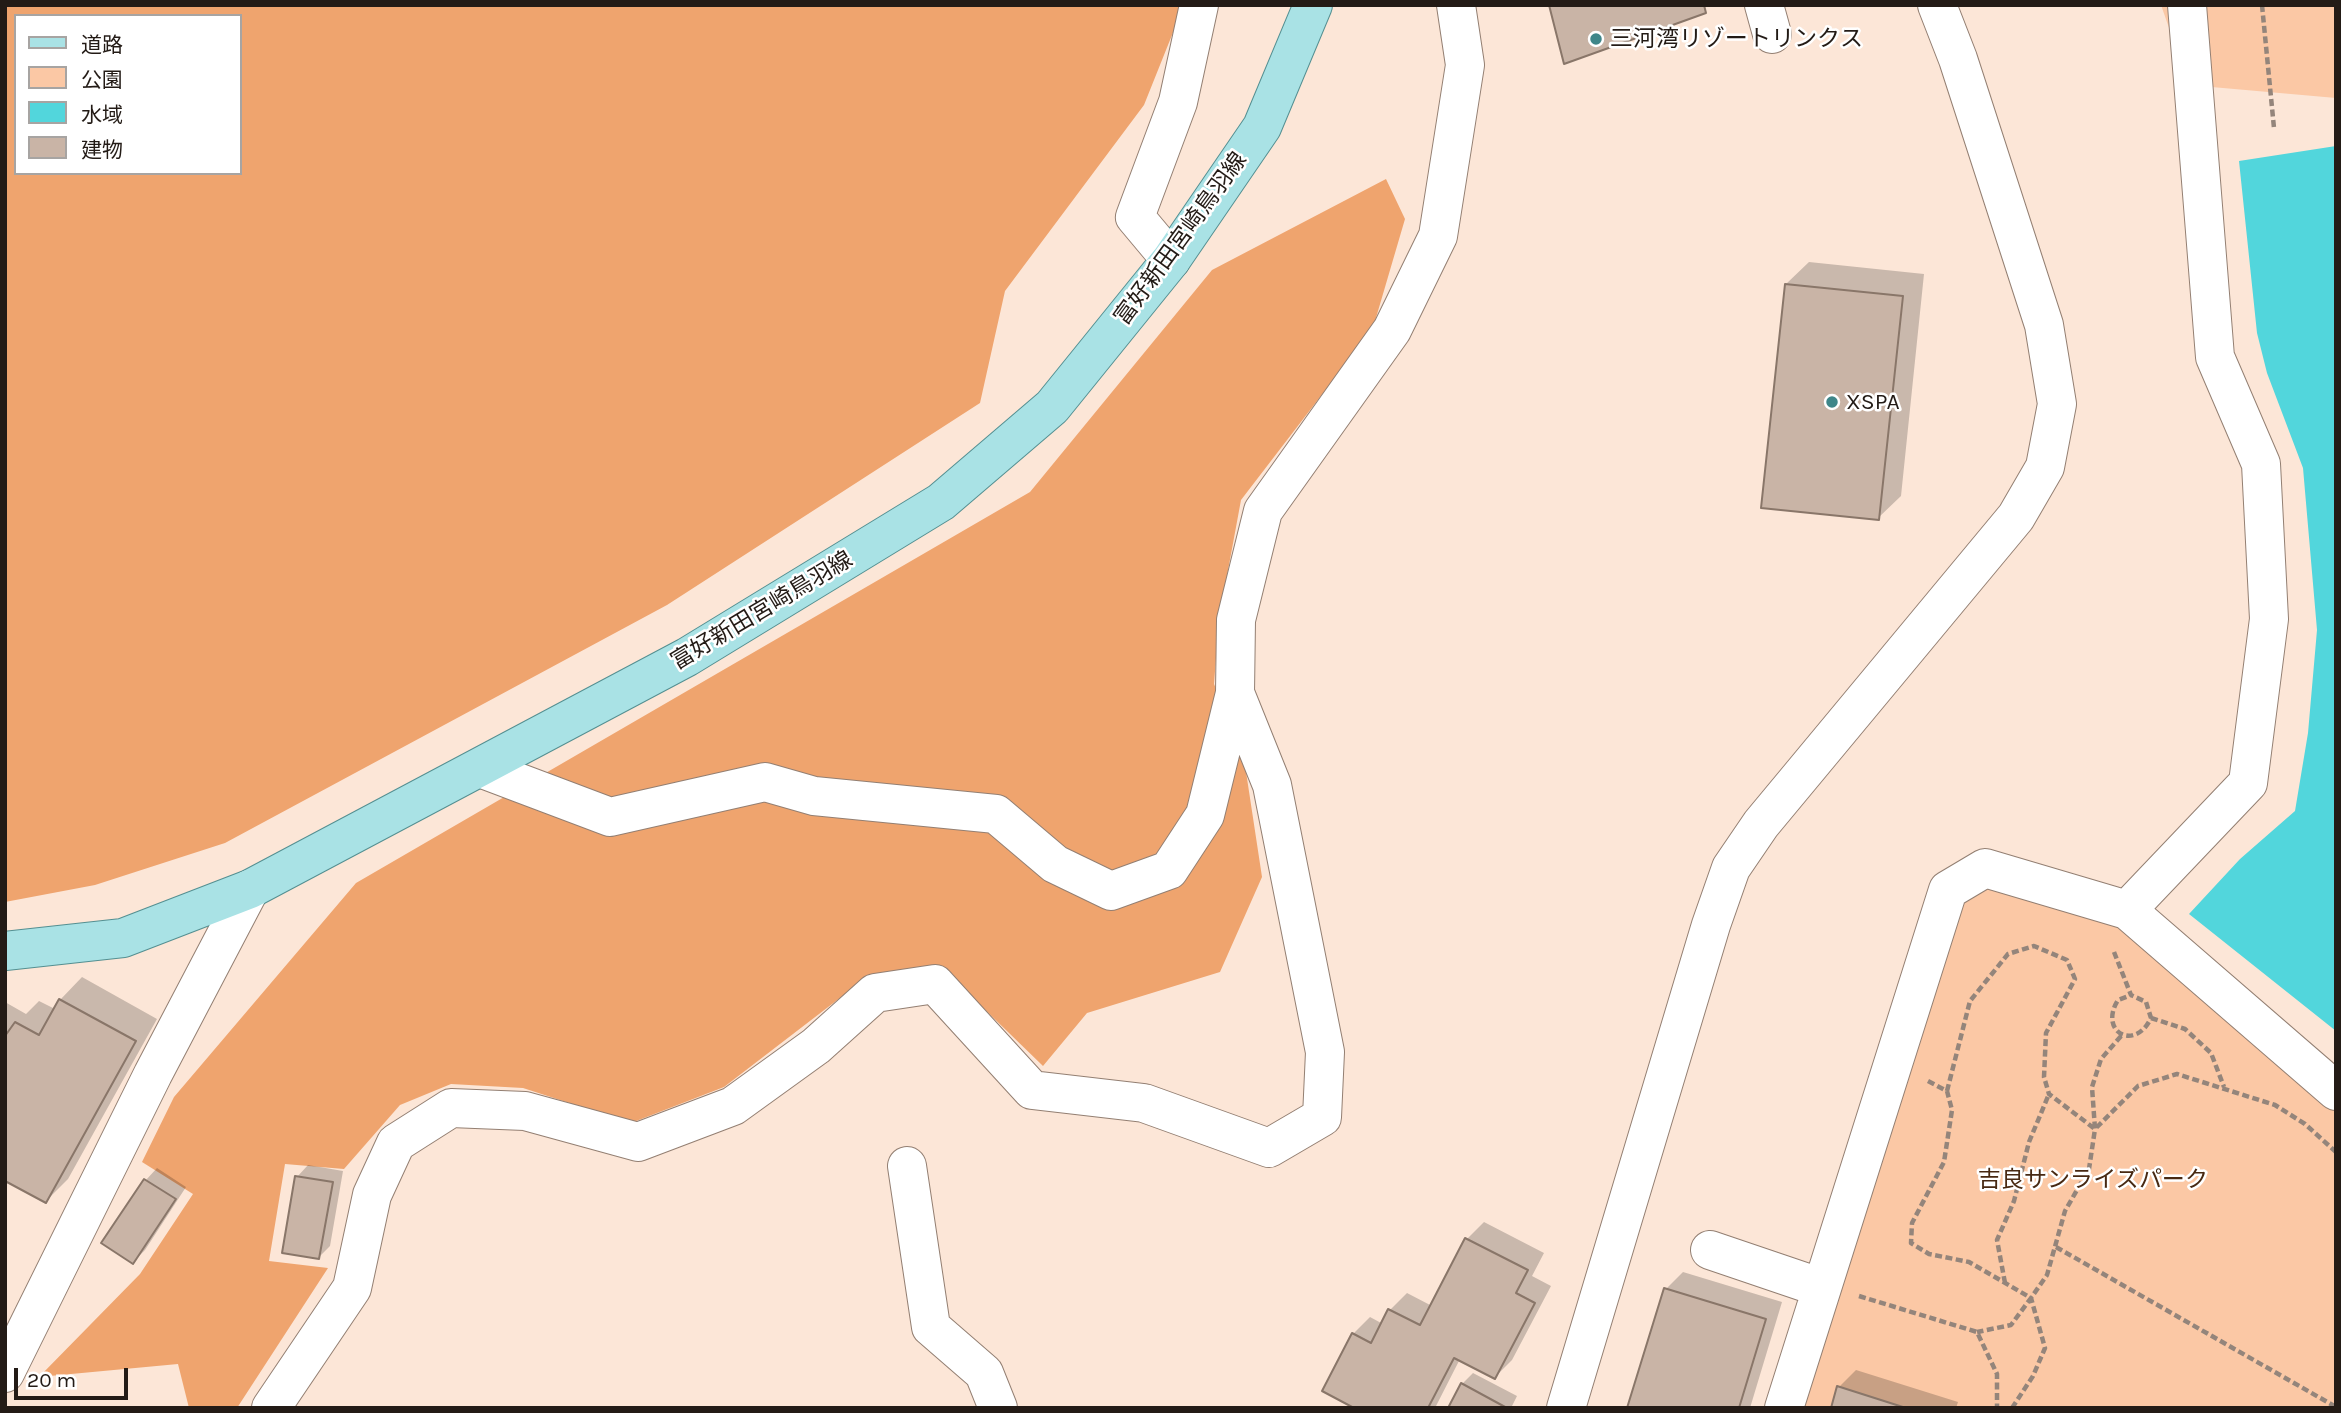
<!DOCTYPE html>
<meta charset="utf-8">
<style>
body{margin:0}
#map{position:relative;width:2341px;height:1413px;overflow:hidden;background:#fce6d7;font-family:Karla,"Noto Sans JP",sans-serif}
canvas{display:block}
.frame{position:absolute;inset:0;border:7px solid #231b16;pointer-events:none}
.legend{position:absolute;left:14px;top:14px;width:228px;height:161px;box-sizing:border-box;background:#fff;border:2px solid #a7a4a2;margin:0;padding:9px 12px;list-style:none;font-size:21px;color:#231b16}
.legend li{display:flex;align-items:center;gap:14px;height:35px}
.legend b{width:35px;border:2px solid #a7a4a2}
.scale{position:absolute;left:14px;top:1368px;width:114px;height:32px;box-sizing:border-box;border:4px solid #231b16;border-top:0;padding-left:9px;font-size:21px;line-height:24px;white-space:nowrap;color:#231b16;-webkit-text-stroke:5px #fff;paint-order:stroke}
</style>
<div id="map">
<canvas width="2341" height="1413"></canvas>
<div class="frame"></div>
<ul class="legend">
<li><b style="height:9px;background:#a9e2e5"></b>道路</li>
<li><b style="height:19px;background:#fbc8a5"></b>公園</li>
<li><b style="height:19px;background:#52d6dc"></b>水域</li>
<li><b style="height:19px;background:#c9b4a6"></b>建物</li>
</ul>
<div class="scale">20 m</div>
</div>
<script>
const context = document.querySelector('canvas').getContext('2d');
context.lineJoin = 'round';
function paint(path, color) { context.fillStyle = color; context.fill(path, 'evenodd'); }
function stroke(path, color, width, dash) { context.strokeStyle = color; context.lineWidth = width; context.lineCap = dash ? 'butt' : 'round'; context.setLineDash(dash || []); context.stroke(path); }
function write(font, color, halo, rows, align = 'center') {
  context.font = font + ' Karla,"Noto Sans JP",sans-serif'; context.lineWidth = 5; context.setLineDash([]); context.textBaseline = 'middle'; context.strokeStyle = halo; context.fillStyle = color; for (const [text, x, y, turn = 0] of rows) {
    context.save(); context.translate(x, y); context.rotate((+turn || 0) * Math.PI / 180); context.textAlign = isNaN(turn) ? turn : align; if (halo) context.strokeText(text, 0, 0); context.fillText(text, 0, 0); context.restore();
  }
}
paint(new Path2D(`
 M2161,5H2336V98L2189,85Z
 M1964,879L2127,910L2336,1091V1408H1784Z`), '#fbc8a5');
paint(new Path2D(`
 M5,5H1184L1144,105L1005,291L980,403L667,605L225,843L95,885L5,902ZM16,16H240V173H16Z
 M1386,179L1405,219L1373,328L1241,500L1219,619L1214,684L1243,752L1262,877L1220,972L1087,1013L1043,1066L940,966L862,981L724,1087L631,1123L523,1088L451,1084L400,1105L344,1169L285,1164L269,1261L328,1268L237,1408H189L178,1364L39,1377L140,1274L193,1194L142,1162L174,1097L356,883L1030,492L1212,270Z`), '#efa46e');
paint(new Path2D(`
 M2336,146V1031L2189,914L2240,859L2295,811L2308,733L2317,630L2303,468L2267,373L2257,333L2239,161Z`), '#52d6dc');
paint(new Path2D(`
 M1809,262L1924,274L1901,496L1878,518L1786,284Z
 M82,977L157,1019L68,1179L46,1201L5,1179V1002L26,1014L39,1001L55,1009L60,1000Z
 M308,1165L343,1171L330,1246L319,1257L297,1177Z
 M157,1168L186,1187L145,1250L133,1262L104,1243L146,1180Z
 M1484,1222L1544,1253L1532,1276L1551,1286L1512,1360L1495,1377L1460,1359L1435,1408H1358L1353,1334L1370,1317L1383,1324L1390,1310L1407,1293L1432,1306L1467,1239Z
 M1683,1272L1782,1302L1750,1408H1628L1666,1289Z
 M1856,1370L1958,1402L1956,1408H1832L1839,1387Z
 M1473,1373L1517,1396L1511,1408H1450L1462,1384Z`), '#0003');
const building = new Path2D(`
 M1549,5H1704L1706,13L1564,64Z
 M1785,284L1903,296L1879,520L1761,508Z
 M59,999L136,1041L46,1203L5,1181V1036L15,1022L39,1035Z
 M295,1176L333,1182L319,1259L282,1253Z
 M144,1179L176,1199L133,1264L101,1243Z
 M1465,1238L1528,1270L1516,1293L1535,1303L1495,1379L1454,1358L1428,1408H1354L1322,1391L1352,1333L1371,1343L1388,1309L1420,1325Z
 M1664,1288L1766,1319L1739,1408H1627Z
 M1461,1383L1507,1408H1448Z
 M1837,1386L1906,1408H1831Z`);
paint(building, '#c9b4a6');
stroke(building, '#897669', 2);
const minor = new Path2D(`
 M1764,5L1772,34
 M1171,260L1135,217L1178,102L1199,5
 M480,768L610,817L765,782L814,796L996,814L1055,864L1111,891L1169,870L1205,815L1235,693
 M2127,910L2248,783L2269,619L2261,464L2215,357L2187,5
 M907,1166L931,1327L984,1373L998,1408
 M1710,1250L1822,1288
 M5,1373L153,1074L250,889
 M271,1408L352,1288L372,1195L396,1143L451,1108L525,1111L638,1142L733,1106L816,1046L875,993L935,984L1032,1090L1144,1103L1269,1148L1322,1117L1325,1052L1272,785L1235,693L1236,620L1263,511L1392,330L1438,236L1465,65L1456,5
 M1566,1408L1711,925L1731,868L1761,824L2016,517L2045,467L2057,404L2044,325L1958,59L1937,5
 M1784,1408L1948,890L1985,868L2127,910L2336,1091`);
const major = new Path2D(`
 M5,951L123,938L250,889L687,657L941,502L1052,407L1171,260L1262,127L1313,5`);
stroke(minor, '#937f72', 40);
stroke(major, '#548f91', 40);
stroke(new Path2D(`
 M2262,5L2274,128
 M2114,952L2131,995L2146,1002L2151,1018C2135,1052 2098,1032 2118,1000L2131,995
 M2151,1018L2185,1029L2211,1053L2224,1087
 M1928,1081L1947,1091L1952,1110L1944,1162L1912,1223L1911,1243L1929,1254L1969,1262L2031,1298L2011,1325L1977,1332
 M1947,1091L1970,1001L2008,954L2034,946L2067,960L2075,979L2046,1033L2044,1077L2049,1094L2095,1129L2138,1086L2177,1074L2275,1105L2305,1124L2336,1152
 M2056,1247L2336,1407
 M2005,1283L1997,1240L2014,1201L2029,1142L2049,1094
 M1859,1296L1977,1332L1997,1374V1408
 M2012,1408L2033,1376L2045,1348L2031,1298L2047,1275L2065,1211L2089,1169L2095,1129L2092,1087L2101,1059L2122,1035`), '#94857b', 4.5, [7, 3.5]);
stroke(minor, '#fff', 38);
stroke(major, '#a9e2e5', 38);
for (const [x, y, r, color] of [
 [1596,39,7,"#3e8689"],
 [1832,402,7,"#3e8689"]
]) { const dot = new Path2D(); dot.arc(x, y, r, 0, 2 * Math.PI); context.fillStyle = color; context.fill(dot); stroke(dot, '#fff', 2.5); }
write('23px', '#231b16', '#fff', [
 ["三河湾リゾートリンクス",1610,39],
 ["XSPA",1846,402]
], 'left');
write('23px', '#231b16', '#fff', [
 ["富好新田宮崎鳥羽線",1181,239,-54],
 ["富好新田宮崎鳥羽線",762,611,-31]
]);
write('23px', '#482912', '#fff', [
 ["吉良サンライズパーク",2093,1180]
]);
</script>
